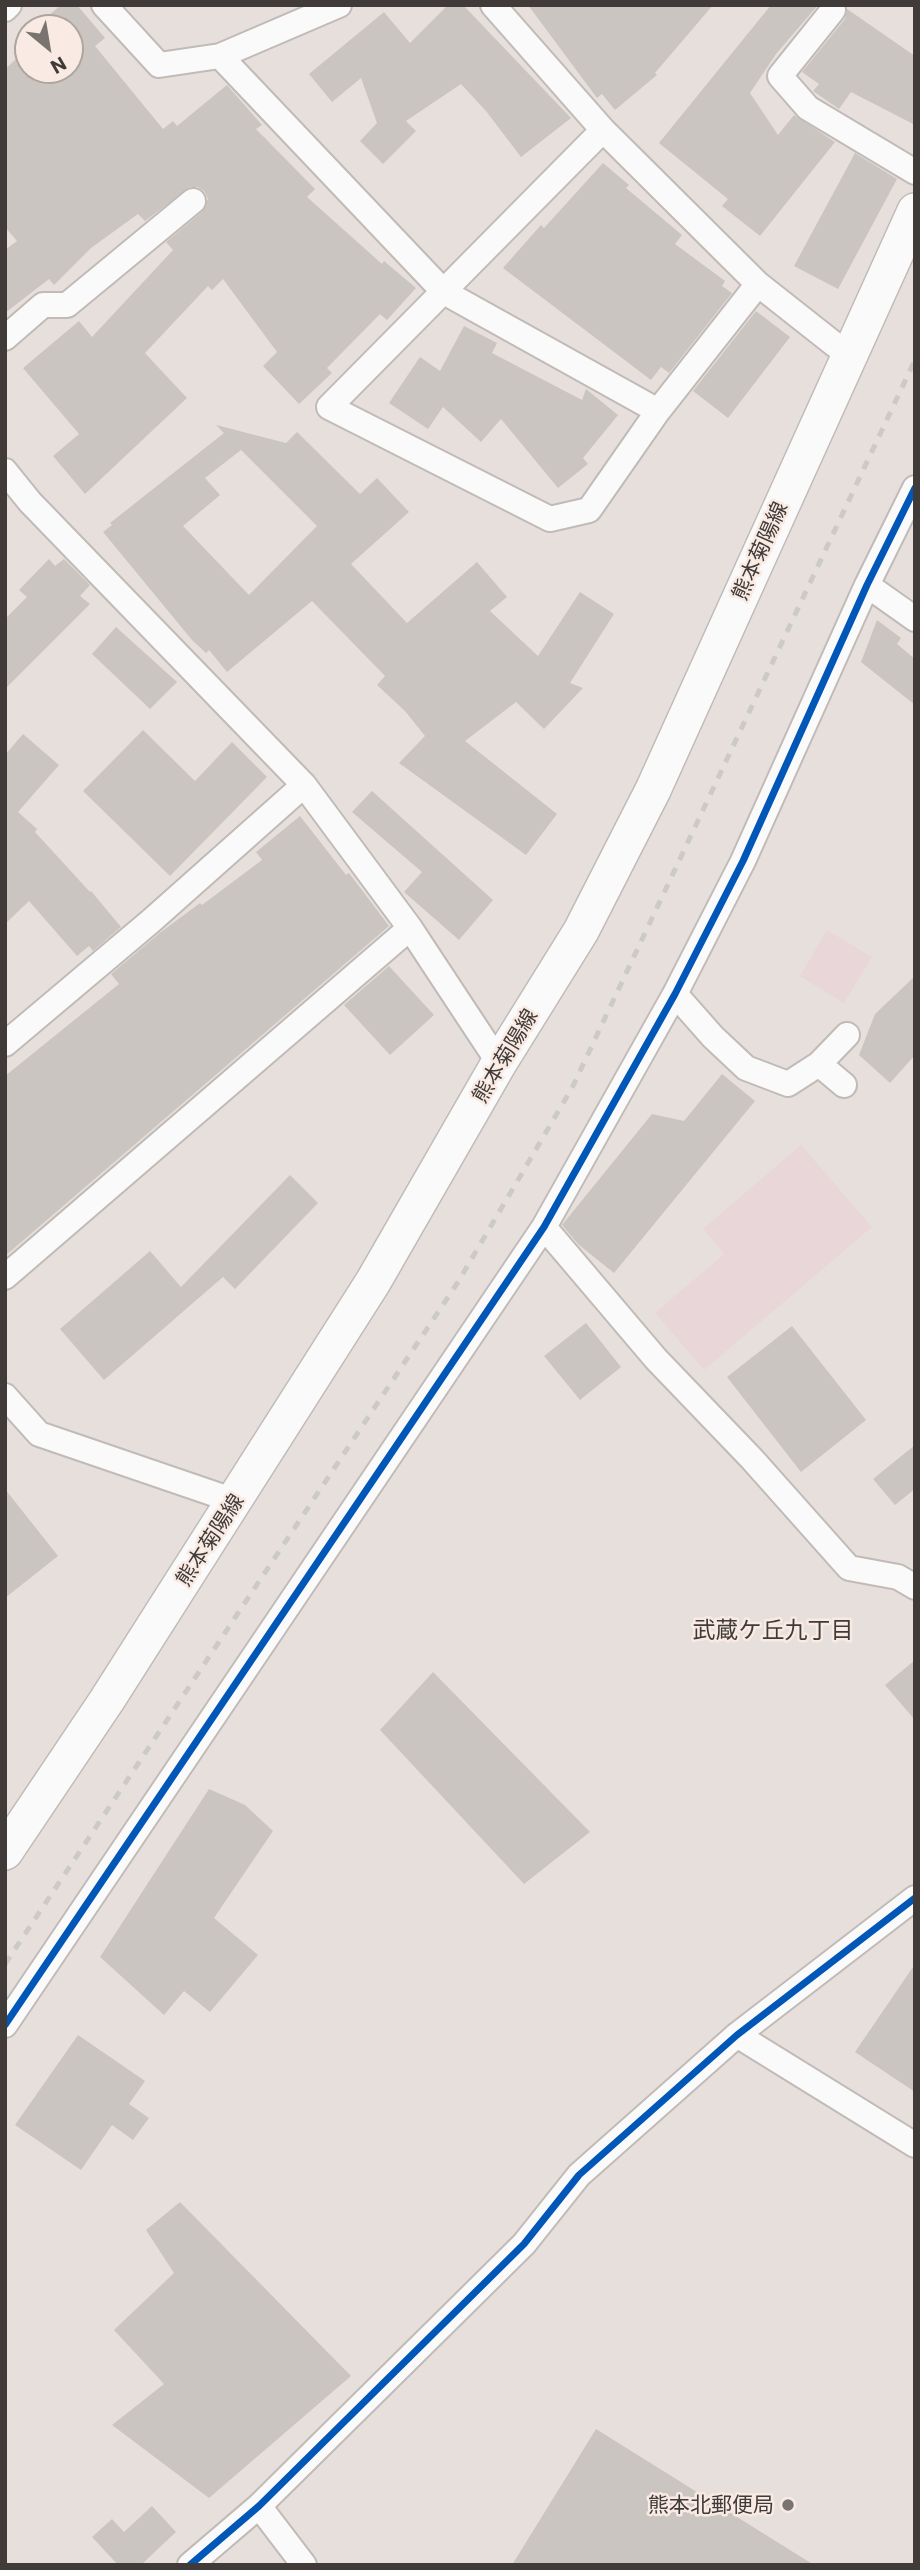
<!DOCTYPE html>
<meta charset="utf-8">
<style>
body{margin:0}
#map{position:relative;width:920px;height:2570px;overflow:hidden;background:#e7dfdb;font-family:Commissioner,sans-serif}
canvas{display:block}
.frame{position:absolute;inset:0;border:7px solid #403b38;pointer-events:none}
.north{position:absolute;left:14px;top:14px;width:70px;height:70px;box-sizing:border-box;background:#f9ebe3;border:2px solid #afa59f;border-radius:50%;rotate:150deg;font-size:19px;font-weight:700;line-height:28px;text-align:center;color:#403b38}
.north::after{content:'';display:block;margin:auto;width:24px;height:32px;background:#7a7471;clip-path:polygon(50% 0,100% 100%,50% 72%,0 100%)}
</style>
<div id="map">
<canvas width="920" height="2570"></canvas>
<div class="frame"></div>
<div class="north">N</div>
</div>
<script>
const ctx = document.querySelector('canvas').getContext('2d');
ctx.lineJoin = 'round';
function fill(path, color) { ctx.fillStyle = color; ctx.fill(path, 'evenodd'); }
function stroke(path, color, width, dash) { ctx.strokeStyle = color; ctx.lineWidth = width; ctx.lineCap = dash ? 'butt' : 'round'; ctx.setLineDash(dash || []); ctx.stroke(path); }
function label(font, color, halo, rows, align = 'center') {
  ctx.font = font + ' Commissioner,"Noto Sans JP",sans-serif'; ctx.lineWidth = 5; ctx.setLineDash([]); ctx.textBaseline = 'middle'; ctx.strokeStyle = halo; ctx.fillStyle = color; for (const [text, x, y, turn = 0] of rows) {
    ctx.save(); ctx.translate(x, y); ctx.rotate((+turn || 0) * Math.PI / 180); ctx.textAlign = isNaN(turn) ? turn : align; if (halo) ctx.strokeText(text, 0, 0); ctx.fillText(text, 0, 0); ctx.restore();
  }
}
fill(new Path2D(`
 M827 930 872 957 844 1003 800 976Z
 M801 1145 872 1227 704 1370 655 1313 724 1254 703 1229Z`), '#e8d6d8');
fill(new Path2D(`
 M61 5H77L105 38 95 46 163 129 173 121 177 126 227 85 262 125 256 129 315 189 307 197 382 264 384 261 416 288 387 320 380 314 327 368 332 373 299 404 263 366 277 352 223 279 212 290 208 286 145 353 187 398 85 494 53 456 79 434 23 368 79 321 92 337 173 250 166 242 202 212 208 199 204 191 198 187H190L145 221 138 214 91 248 54 285 49 279 5 313V250L17 241 5 227V69L22 54 14 45 28 33V70H70V28H34Z
 M448 5H463L571 118 521 157 486 111 461 84 406 121 416 131 383 164 360 141 377 123 361 78 332 102 309 74 384 12 410 43Z
 M528 5H713L655 73 657 75 615 110 602 94 597 98Z
 M771 5H818L776 54 750 93 778 135 794 115 835 142 760 236 722 206 728 199 659 143Z
 M847 9 915 56V125L851 92 839 109 813 91 819 84 802 72 845 19Z
 M855 153 897 179 838 289 794 266Z
 M603 163 629 185 626 188 682 235 675 244 725 281 722 286 732 293 669 373 661 367 651 380 503 268 541 225 544 228Z
 M756 311 790 337 728 418 693 391Z
 M464 326 497 343 492 353 582 400 586 389 618 415 583 458 588 464 558 488 501 419 481 442 443 407 428 429 389 403 420 357 440 371Z
 M216 425 286 443 297 432 360 494 377 478 409 512 351 564 407 623 477 562 507 597 490 611 538 656 580 592 614 614 570 683 583 688 544 729 516 702 465 741 557 814 526 855 399 763 425 736 405 711 377 685 385 676 312 601 227 672 209 650 206 653 192 640 103 532 112 525 110 523 224 433ZM241 450 317 526 249 595 183 526 220 495 205 478Z
 M49 559 55 566 64 559 90 585 80 596 90 604 5 689V619L27 597 19 590Z
 M877 620 901 638 897 644 915 659V705L861 662Z
 M116 627 177 682 150 709 92 654Z
 M143 730 195 781 232 742 267 777 170 876 83 791Z
 M23 734 59 765 18 812 37 829 35 832 90 892 91 891 121 927 93 951 89 946 77 956 29 901 5 924V755Z
 M372 791 493 900 459 940 404 892 422 872 352 812Z
 M300 816 346 875 349 873 389 926 5 1256V1076L119 984 111 974 161 932 200 903 202 905 262 860 256 852Z
 M389 966 434 1015 390 1055 344 1005Z
 M915 976V1055L890 1083 859 1055 875 1014Z
 M722 1074 755 1101 614 1273 579 1245 562 1225 652 1114 684 1121Z
 M290 1175 318 1203 235 1289 223 1277 104 1380 60 1329 150 1251 181 1287Z
 M586 1323 621 1367 580 1400 544 1356Z
 M792 1326 866 1420 801 1472 727 1377Z
 M915 1445V1489L895 1505 873 1479Z
 M5 1489 58 1556 5 1598Z
 M915 1660V1720L885 1685Z
 M433 1672 590 1832 524 1884 380 1730Z
 M209 1789 245 1805 273 1831 214 1918 258 1955 210 2012 184 1991 164 2015 100 1957Z
 M915 1964V2092L855 2052Z
 M78 2035 145 2081 129 2104 149 2118 133 2140 112 2125 81 2170 15 2125Z
 M180 2202 351 2376 209 2498 112 2425 164 2384 114 2330 174 2273 146 2230Z
 M596 2429 814 2565H512Z
 M152 2506 176 2532 141 2565H118L92 2537 112 2519 124 2532Z`), '#cac5c1');
const minor = new Path2D(`
 M104 5 159 65 220 56 339 5
 M493 5 603 130 758 284 848 355
 M5 9 9 5
 M833 10 780 76 808 108 915 172
 M220 56 444 292 658 411
 M603 130 329 407 550 519 589 510 658 411 758 284
 M5 338 43 305H67L193 201
 M5 471 30 502 304 785 410 928 499 1063
 M867 585 915 619
 M675 994 713 1037 746 1068 788 1084 819 1064 847 1035
 M5 1044 151 921 304 785
 M819 1064 844 1085
 M544 1227 656 1359 752 1459 849 1568 898 1577 915 1587
 M5 1277 410 928
 M5 1396 39 1434 235 1501
 M5 2025 544 1227 675 994 743 861 867 585 915 488
 M737 2035 915 2145
 M259 2506 304 2565
 M190 2565 259 2506 524 2244 579 2175 737 2035 915 1898`);
const secondary = new Path2D(`
 M5 1852 107 1700 373 1282 499 1063 581 931 653 790 915 211`);
stroke(minor, '#c1bbb8', 28);
stroke(secondary, '#c1bbb8', 38);
stroke(minor, '#fbfafa', 24);
stroke(secondary, '#fbfafa', 35);
stroke(new Path2D(`
 M5 1964 458 1282 572 1088 915 360`), '#cccac9', 5, [9, 9]);
stroke(new Path2D(`
 M5 2025 544 1227 675 994 743 861 867 585 915 488
 M190 2565 259 2506 524 2244 579 2175 737 2035 915 1898`), '#0057b8', 7);
for (const [x, y, r, color] of [
 [788,2505,7,"#7a7471"]
]) { const dot = new Path2D(); dot.arc(x, y, r, 0, 2 * Math.PI); ctx.fillStyle = color; ctx.fill(dot); stroke(dot, '#f9ebe3', 2.5); }
label('21px', '#403b38', '#f9ebe3', [
 ["熊本菊陽線",760,551,-66],
 ["熊本菊陽線",505,1056,-59],
 ["熊本菊陽線",210,1540,-57]
]);
label('21px', '#403b38', '#f9ebe3', [
 ["熊本北郵便局",774,2505]
], 'right');
label('23px', '#403b38', '#f9ebe3', [
 ["武蔵ケ丘九丁目",773,1630]
]);
</script>
